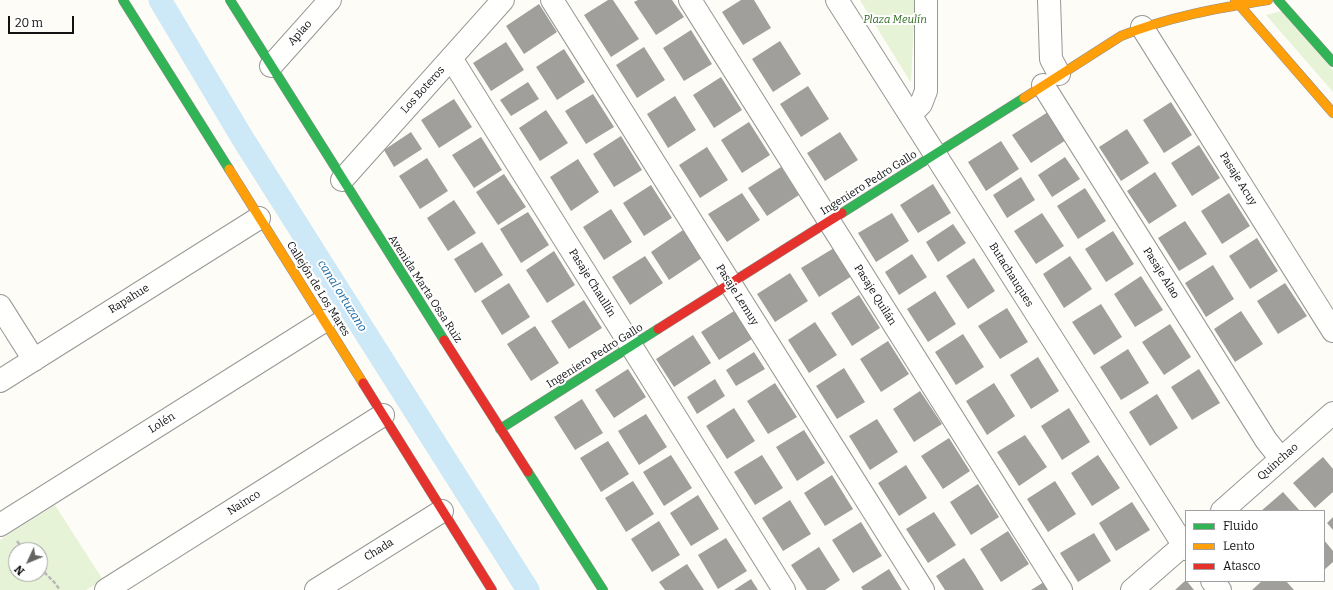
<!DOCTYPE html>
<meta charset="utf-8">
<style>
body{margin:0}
#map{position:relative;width:1333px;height:590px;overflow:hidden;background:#fdfcf7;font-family:Bitter,serif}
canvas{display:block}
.legend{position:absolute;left:1185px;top:510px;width:140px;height:72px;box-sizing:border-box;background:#fff;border:1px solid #a0a0a0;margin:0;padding:5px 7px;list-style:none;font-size:12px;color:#111}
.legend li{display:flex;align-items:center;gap:8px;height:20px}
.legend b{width:20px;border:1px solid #a0a0a0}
.north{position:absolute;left:8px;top:542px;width:40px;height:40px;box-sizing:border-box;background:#fff;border:1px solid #a0a0a0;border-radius:50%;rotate:226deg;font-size:11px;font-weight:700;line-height:16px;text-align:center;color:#111}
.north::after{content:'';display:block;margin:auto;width:14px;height:18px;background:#646362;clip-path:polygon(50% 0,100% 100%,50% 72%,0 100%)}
.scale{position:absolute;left:8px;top:16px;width:66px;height:18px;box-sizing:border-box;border:2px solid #111;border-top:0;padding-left:5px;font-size:12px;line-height:14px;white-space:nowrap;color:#111;-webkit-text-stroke:3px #fff;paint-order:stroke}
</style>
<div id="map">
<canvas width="1333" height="590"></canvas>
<ul class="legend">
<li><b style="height:5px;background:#30b455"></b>Fluido</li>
<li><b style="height:5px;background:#ff9f0a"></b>Lento</li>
<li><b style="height:5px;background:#e5322d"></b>Atasco</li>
</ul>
<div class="north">N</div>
<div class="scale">20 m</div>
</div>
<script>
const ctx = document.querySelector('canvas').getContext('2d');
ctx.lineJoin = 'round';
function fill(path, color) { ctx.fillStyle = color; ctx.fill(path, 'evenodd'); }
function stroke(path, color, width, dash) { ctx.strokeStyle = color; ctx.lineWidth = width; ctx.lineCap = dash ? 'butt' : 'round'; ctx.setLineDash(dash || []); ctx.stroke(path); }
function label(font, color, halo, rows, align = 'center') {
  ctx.font = font + ' Bitter,serif'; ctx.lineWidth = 4; ctx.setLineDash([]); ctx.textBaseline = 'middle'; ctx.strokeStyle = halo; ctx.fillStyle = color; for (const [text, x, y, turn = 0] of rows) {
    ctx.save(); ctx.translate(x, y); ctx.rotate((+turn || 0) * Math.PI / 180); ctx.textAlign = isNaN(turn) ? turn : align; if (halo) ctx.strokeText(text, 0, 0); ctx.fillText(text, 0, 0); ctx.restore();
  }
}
fill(new Path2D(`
 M860 0H915L911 83Z
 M1282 11 1333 70V92L1266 15Z
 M55 505 103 580 86 590H0V540ZM16 550H40V574H16Z`), '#e7f3d7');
stroke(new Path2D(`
 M160 0 243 139 528 590`), '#cde8f7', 23);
fill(new Path2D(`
 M608 0H613L639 39 611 57 584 15Z
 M638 0H672L684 17 656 35 634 2Z
 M741 0H754L771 28 743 45 722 12Z
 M539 4 557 32 524 54 506 26Z
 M691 30 712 64 684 81 663 48Z
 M780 41 801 74 773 92 752 59Z
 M506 42 524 70 491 91 473 63Z
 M644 47 665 80 637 98 616 65Z
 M564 49 585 82 557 100 536 67Z
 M721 77 742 110 714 128 693 95Z
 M528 82 539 99 511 116 500 100Z
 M808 86 829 119 801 137 780 104Z
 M593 94 614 127 586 144 565 111Z
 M675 96 696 130 668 148 647 114Z
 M454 99 472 127 439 148 421 120Z
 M1171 102 1192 135 1164 153 1143 120Z
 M546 110 568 143 540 161 519 128Z
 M1048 112 1066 140 1031 163 1012 135Z
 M749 122 770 155 742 173 721 140Z
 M1127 129 1149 163 1121 181 1099 147Z
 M411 132 422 149 394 167 384 150Z
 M840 132 858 160 825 181 807 153Z
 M621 136 642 170 614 187 593 154Z
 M481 137 502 170 474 188 452 155Z
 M1001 141 1019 169 986 191 968 162Z
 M1199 145 1220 178 1192 196 1171 163Z
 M707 147 728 180 700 198 679 165Z
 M1065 157 1080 179 1052 197 1038 175Z
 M427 158 448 191 420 209 399 176Z
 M578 159 599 192 571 211 550 177Z
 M781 167 799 195 767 216 748 188Z
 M1155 172 1177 206 1149 224 1127 191Z
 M504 174 526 207 498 225 476 192Z
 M1021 177 1035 200 1007 218 993 195Z
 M933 184 951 213 918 233 900 205Z
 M651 185 672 218 644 236 623 203Z
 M1085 188 1106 221 1078 239 1057 206Z
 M742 193 760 220 727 242 708 214Z
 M1229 193 1250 226 1222 244 1201 211Z
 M454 200 476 233 448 251 427 218Z
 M611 209 632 242 604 260 583 227Z
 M528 212 549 245 521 263 500 229Z
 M892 213 909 241 876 262 858 233Z
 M1042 213 1064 246 1036 264 1014 231Z
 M1185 221 1207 254 1179 271 1158 238Z
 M953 224 966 243 938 262 926 242Z
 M683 230 702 258 669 280 651 252Z
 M1113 231 1134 264 1106 282 1085 249Z
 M1257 238 1278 271 1250 289 1229 256Z
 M482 242 503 275 475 293 454 259Z
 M834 248 852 276 819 297 801 268Z
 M554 251 575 285 547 303 526 270Z
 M912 254 927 277 899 295 885 272Z
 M645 256 663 283 630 305 612 277Z
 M1070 256 1092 289 1064 308 1043 274Z
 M974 258 995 291 968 309 946 276Z
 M1213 265 1234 299 1206 317 1185 283Z
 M790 273 808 301 775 322 757 294Z
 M1141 276 1163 310 1135 327 1114 294Z
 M509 283 530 317 502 335 481 301Z
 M1285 283 1307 316 1278 334 1257 301Z
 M935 291 956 324 928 342 907 309Z
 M859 295 880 328 852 346 831 313Z
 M584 300 602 328 569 349 551 321Z
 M1101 304 1122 337 1094 355 1072 322Z
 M1007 308 1028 342 1000 359 978 326Z
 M734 311 752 339 719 360 701 332Z
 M1241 311 1263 344 1235 362 1214 329Z
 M815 322 837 355 809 373 788 340Z
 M1170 324 1191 357 1164 375 1142 342Z
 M535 326 559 363 531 381 507 344Z
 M963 334 984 367 956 385 935 352Z
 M693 335 711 363 674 387 656 359Z
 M888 341 909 374 881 392 860 359Z
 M1128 349 1149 383 1121 400 1100 367Z
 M754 352 765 369 736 386 726 370Z
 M1038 357 1059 391 1031 409 1010 375Z
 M844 368 865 402 837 419 816 386Z
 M628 369 646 397 614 418 595 390Z
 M1199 369 1220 403 1192 420 1171 387Z
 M715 379 725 396 697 414 687 397Z
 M775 383 797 417 768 434 747 401Z
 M994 383 1015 416 987 435 966 401Z
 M920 391 942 424 914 442 893 409Z
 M1157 394 1178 428 1150 446 1129 412Z
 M582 399 603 433 575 450 554 417Z
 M734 408 755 441 727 459 706 426Z
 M1069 408 1090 442 1062 460 1041 426Z
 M646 414 667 447 639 465 618 431Z
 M877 419 898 452 870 470 849 436Z
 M804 430 825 463 797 481 776 447Z
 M1025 435 1047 467 1019 486 997 452Z
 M949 438 970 471 943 489 921 456Z
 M608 441 629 474 601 492 580 458Z
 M671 455 692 488 664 506 643 472Z
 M762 455 783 488 755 505 734 472Z
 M1098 455 1120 488 1092 506 1071 473Z
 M1323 457 1333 469V492L1315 508 1293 483Z
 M906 465 927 498 899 516 878 483Z
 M832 475 853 509 825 526 804 493Z
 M633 481 654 514 626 532 605 498Z
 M1055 481 1076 514 1048 532 1027 499Z
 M978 484 999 517 971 535 950 502Z
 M1283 492 1300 511H1261L1268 505Z
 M698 495 719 529 691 546 670 513Z
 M790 500 811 534 783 551 762 518Z
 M1132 502 1150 530 1116 551 1099 523Z
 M934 512 956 545 928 563 906 529Z
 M1333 517V530L1327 523Z
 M659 521 680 555 652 572 631 539Z
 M861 522 882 556 853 573 832 540Z
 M1008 531 1029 564 1001 582 980 549Z
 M1094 533 1111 561 1078 582 1060 553Z
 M726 538 747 571 718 589 698 555Z
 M1324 540 1333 551V562L1324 570Z
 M819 547 840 580 825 590H807L791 565Z
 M964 558 975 575 984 590H945L936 576Z
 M687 564 704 590H665L659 582Z
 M889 569 902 590H863L861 587Z
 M751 579 758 590H734Z
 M1186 580 1194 590H1175Z
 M1262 581H1286L1294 590H1252Z
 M1044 582 1049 590H1031Z`), '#a19f9c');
const street = new Path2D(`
 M552 0 923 590
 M690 0 1061 590
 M837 0 1186 549
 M1049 0 1051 59 1059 74
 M1142 27 1333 331
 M451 58 784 590
 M271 66 330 0
 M1043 85 1266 440 1281 459
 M910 115 921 104 926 91V0
 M342 180 503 0
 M0 306 34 360
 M0 381 259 218
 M1222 511 1333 413
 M0 525 324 321
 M1212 581 1220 590
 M106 590 383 415
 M316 590 442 511
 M1132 590 1186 543`);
const fast = new Path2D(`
 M123 0 229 169
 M230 0 444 340
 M1278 0 1333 62
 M842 213 1024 98
 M500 429 658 329
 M528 472 603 590`);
const slow = new Path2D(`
 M1235 0 1333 113
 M1024 98 1121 36C1168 17 1218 8 1268 0
 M229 169 363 383`);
const jam = new Path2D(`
 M658 329 842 213
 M444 340 528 472
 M363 383 492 590`);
stroke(street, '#979795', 24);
stroke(fast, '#8e8d8b', 10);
stroke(slow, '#8e8d8b', 10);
stroke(jam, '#8e8d8b', 10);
stroke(new Path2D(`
 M17 541 24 550
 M40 568 54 582 60 590`), '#b9b9b8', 2.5, [4, 2]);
stroke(street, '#fffffe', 22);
stroke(fast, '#30b455', 9);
stroke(slow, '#ff9f0a', 9);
stroke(jam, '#e5322d', 9);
label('italic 11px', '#2f6b1f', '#fff', [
 ["Plaza Meulín",895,20]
]);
label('11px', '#111', '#fff', [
 ["Apiao",300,33,-48],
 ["Los Boteros",423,90,-48],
 ["Pasaje Acuy",1238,179,58],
 ["Ingeniero Pedro Gallo",869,183,-32],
 ["Pasaje Alao",1161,273,58],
 ["Butachauques",1011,275,58],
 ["Pasaje Chaullín",592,283,58],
 ["Callejón de Los Mares",318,289,58],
 ["Avenida Marta Ossa Ruiz",425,289,57],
 ["Pasaje Lemuy",737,295,58],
 ["Pasaje Quilán",875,295,58],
 ["Rapahue",129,299,-32],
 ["Ingeniero Pedro Gallo",595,356,-32],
 ["Lolén",162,423,-32],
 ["Quinchao",1278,462,-41],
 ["Nainco",244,503,-32],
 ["Chada",379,550,-32]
]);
label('italic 12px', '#1768a6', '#fff', [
 ["canal ortuzano",342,296,58]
]);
</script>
